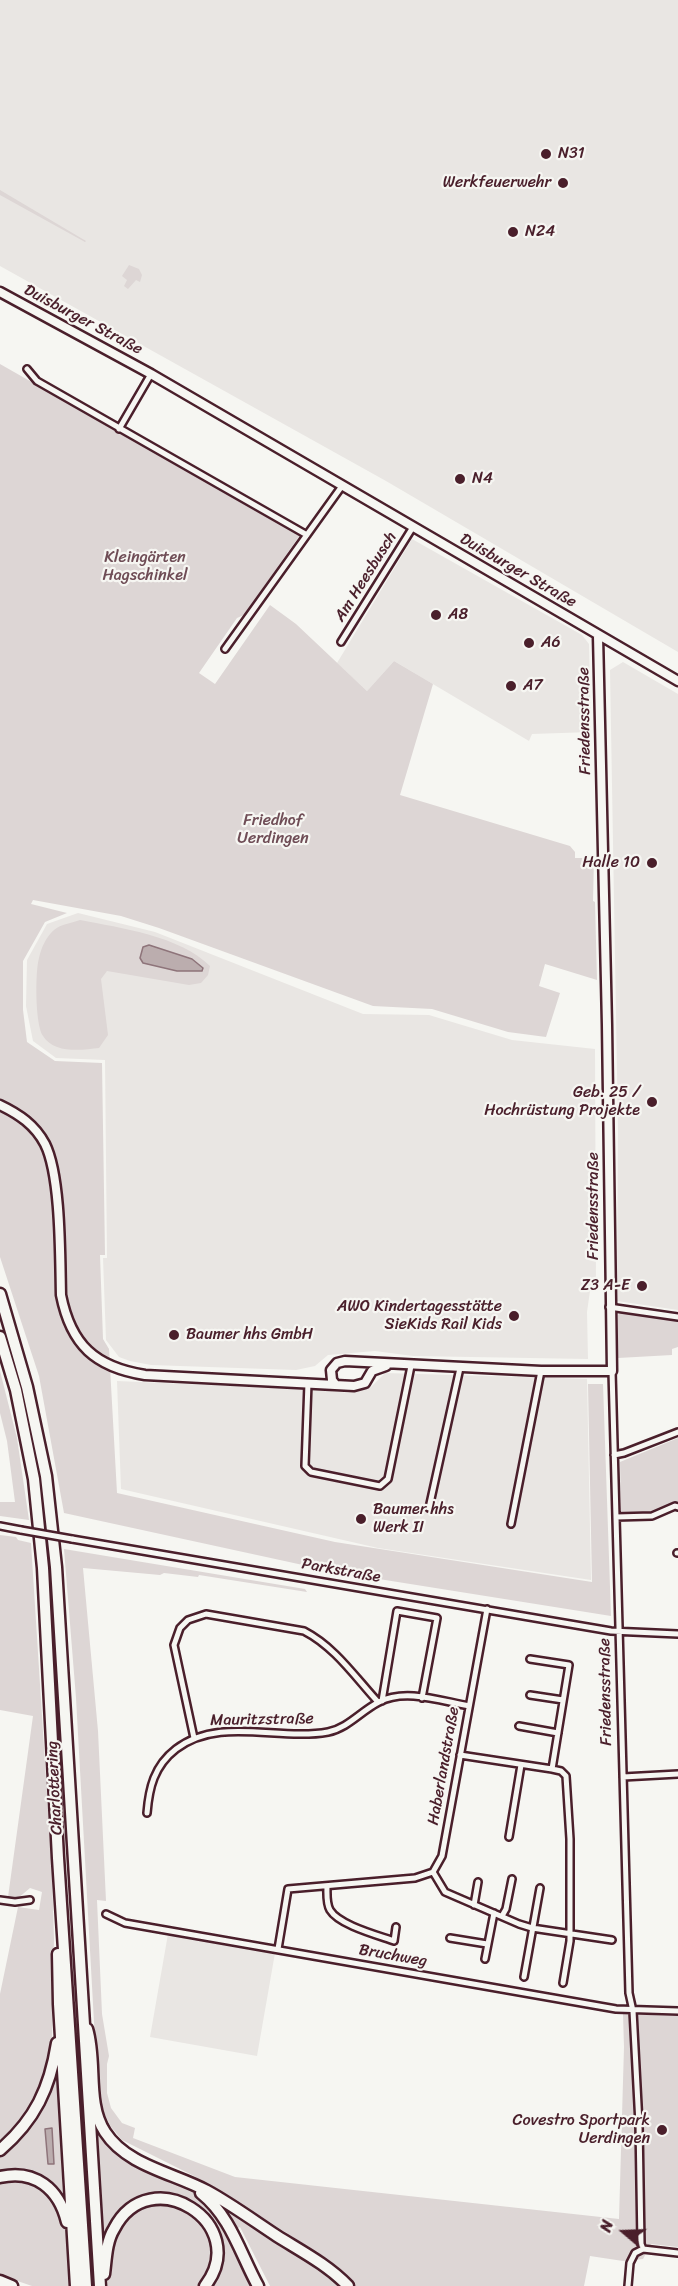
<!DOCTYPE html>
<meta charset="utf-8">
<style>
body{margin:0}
#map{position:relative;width:678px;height:2286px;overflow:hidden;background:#f6f6f2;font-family:Sriracha,sans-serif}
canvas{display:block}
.north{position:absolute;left:594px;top:2202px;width:60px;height:60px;-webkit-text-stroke:4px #f6f6f2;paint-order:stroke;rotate:289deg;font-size:16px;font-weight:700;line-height:24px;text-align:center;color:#4a1f2b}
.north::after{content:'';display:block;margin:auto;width:21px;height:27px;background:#4a1f2b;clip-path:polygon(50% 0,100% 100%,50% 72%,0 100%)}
</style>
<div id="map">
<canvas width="678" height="2286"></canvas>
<div class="north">N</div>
</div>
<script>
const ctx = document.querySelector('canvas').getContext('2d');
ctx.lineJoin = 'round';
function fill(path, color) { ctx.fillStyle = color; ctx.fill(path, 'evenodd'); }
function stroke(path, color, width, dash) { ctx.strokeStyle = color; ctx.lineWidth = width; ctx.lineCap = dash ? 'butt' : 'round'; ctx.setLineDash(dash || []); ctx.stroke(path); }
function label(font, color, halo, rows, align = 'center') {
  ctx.font = font + ' Sriracha,sans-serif'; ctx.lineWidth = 4.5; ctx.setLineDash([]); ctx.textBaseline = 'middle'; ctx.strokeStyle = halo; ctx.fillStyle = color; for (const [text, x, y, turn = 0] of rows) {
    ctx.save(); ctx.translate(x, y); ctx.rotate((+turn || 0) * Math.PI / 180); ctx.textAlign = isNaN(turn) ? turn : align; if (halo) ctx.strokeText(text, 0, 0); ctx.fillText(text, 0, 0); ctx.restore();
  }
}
fill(new Path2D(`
 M0 0H678V652L386 481 0 266Z
 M412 539 582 635 589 644 591 732 532 734 529 741 394 661 367 691 337 663Z
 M623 662 678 694V1310L617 1301 618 1130 610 670Z
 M78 913 155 932 363 1014 429 1015 512 1040 595 1049 596 1291H590L587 1312 588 1359 413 1356 375 1351 328 1355 315 1366 296 1370 151 1365 130 1361 119 1357 106 1340 103 1258H107L105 1060 56 1058 33 1041 26 1006 27 960 47 924Z
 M385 1373 587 1379 591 1580 378 1548 121 1489 117 1381 323 1390 348 1393 371 1387Z
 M168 1934 275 1953 257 2056 150 2037Z`), '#e9e6e3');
fill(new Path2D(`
 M0 190 86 241 85 242 0 195Z
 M129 265 139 269 142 275 140 282 136 280 128 289 124 286 127 280 122 276Z
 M0 364 300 535 244 615 237 618 199 673 215 684 270 605 296 624 367 691 394 661 433 684 400 795 570 846 575 852V858H594L593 901 595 902 597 980 545 964 539 986 560 993 546 1037 508 1032 432 1009 373 1006 159 928 121 916 33 900 31 904 67 913 45 922 23 961V1010L27 1042 55 1061 102 1063 105 1255H100L103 1339 109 1349 117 1493 335 1542 592 1582 588 1384H603L611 1616 335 1572 64 1513 39 1376 0 1257Z
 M80 920C121 928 180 936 210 966L208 975 201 983 189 985 107 971 101 979 108 1035 99 1048C82 1050 54 1054 43 1036 35 1025 35 971 39 958 41 948 46 937 54 930 61 924 72 923 80 920Z
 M621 1312 678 1320V1347L672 1349V1355L618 1358V1315Z
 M0 1371 17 1438 29 1520 0 1516V1502H15L7 1441 0 1413Z
 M678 1438V1502L653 1513H621L620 1462Z
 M0 1535 16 1537 18 1540 31 1543 52 1873 54 1939 52 2040 42 2084 35 2097 24 2117 0 2142V1994L18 1907 39 1910 42 1892 30 1888 17 1899 8 1897 33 1716 0 1710Z
 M64 1549 305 1589 307 1592 199 1575 198 1577 164 1573 160 1575 83 1568 98 1731 106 1901 97 1900 102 2014 109 2056 107 2064V2093L111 2108 122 2123 135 2128 133 2138 235 2177 619 2219 624 2047 623 2014 678 2016V2247L651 2244 643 2259 623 2261 590 2256 584 2286H356L329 2260 230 2197 194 2176 122 2140 111 2127 105 2115 98 2094 76 1698Z
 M56 2068 57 2069 63 2199C48 2176 26 2179 0 2175V2153L6 2148Z
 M94 2113 136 2164 191 2189 199 2188 322 2268 344 2286H270L240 2227 231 2232 256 2286H208L219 2246 190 2203H135L103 2254Z
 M10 2181C70 2181 69 2242 72 2286H32L0 2275V2183Z
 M165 2201 200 2218 212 2241 211 2264 204 2281 199 2286H108C108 2258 111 2226 137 2209 144 2204 156 2203 165 2201Z`), '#ddd6d5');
const water = new Path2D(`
 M149 945 192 959 203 968 202 971H177L143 963 140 958 143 947Z
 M52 2128 54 2164H48L45 2129Z`);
fill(water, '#bbadae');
stroke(water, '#8e747a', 1.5);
const street = new Path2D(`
 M27 369 37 381 307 535
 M119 429 151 374
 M341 642 413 527
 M225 649 342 486
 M609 1307 678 1317
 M612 1371 629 1993 633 2011 639 2124 641 2244 643 2249
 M308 1383 305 1466 311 1472 380 1486 388 1479 411 1366
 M614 1455 624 1453 678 1432
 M429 1508 460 1368
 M616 1517 652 1516 675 1506 678 1507
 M511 1524 541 1371
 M0 1526 21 1530
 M72 1539 611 1631 678 1634
 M677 1553H678
 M530 1659 569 1665 552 1769 561 1771 566 1776 570 1839V1941L563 1983
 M530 1695 563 1700
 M382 1701 397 1611 437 1618 422 1698
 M519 1726 558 1733
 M194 1738 174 1645 180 1628 188 1620 206 1614 304 1631C335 1647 355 1677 378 1702
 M460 1755 552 1769
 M623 1777 678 1774
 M147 1813C149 1788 154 1766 176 1749 219 1716 278 1741 328 1732 348 1728 361 1711 379 1702 405 1688 441 1701 469 1706
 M509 1837 521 1765
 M433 1872 442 1856 487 1609
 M433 1872 445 1892 519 1924 532 1928 612 1940
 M327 1886C327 1893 326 1903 330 1910 339 1925 377 1935 394 1941L396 1927
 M0 1900 15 1902 30 1900
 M474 1905 478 1882
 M106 1914 125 1923 616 2009 678 2011
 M502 1916 506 1909 512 1879
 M450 1938 487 1944
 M278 1949 288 1889 415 1878 433 1872
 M485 1959 494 1913
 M524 1977 540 1888
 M628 2286 630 2263 635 2253 643 2249 678 2253`);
const secondary = new Path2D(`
 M0 292 151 374 678 681
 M0 1105C19 1114 35 1125 45 1144 61 1176 60 1256 61 1295 71 1345 95 1367 145 1375L354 1386 365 1383 372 1371 386 1366
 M336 1385 332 1380 331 1370 337 1363 345 1361 541 1371H612L607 1025 598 636`);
const highway = new Path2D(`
 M0 1294 27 1387 46 1476 56 1567 100 2286
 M0 1337 16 1390 34 1479 43 1568 58 1858 86 2286
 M58 1954 59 2004 76 2286
 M87 2029C97 2062 86 2103 105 2132 127 2166 174 2173 207 2191 231 2204 254 2221 277 2236 301 2251 328 2265 348 2286
 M0 2150C35 2120 50 2088 57 2043
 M0 2177C35 2169 59 2189 67 2222
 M201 2193C231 2217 240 2253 258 2286
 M104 2274C106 2259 106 2242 114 2229 150 2159 253 2224 205 2286
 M0 2281 12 2286`);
stroke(street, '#4a1f2b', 10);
stroke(secondary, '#4a1f2b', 13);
stroke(highway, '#4a1f2b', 15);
stroke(street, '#f6f6f2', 5);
stroke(secondary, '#f6f6f2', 8);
stroke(highway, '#f6f6f2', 10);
const streetBridge = new Path2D(`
 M21 1530 72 1539`);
stroke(streetBridge, '#4a1f2b', 10, []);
stroke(streetBridge, '#f6f6f2', 5);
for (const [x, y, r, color] of [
 [546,154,6,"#4a1f2b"],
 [563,183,6,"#4a1f2b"],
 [513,232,6,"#4a1f2b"],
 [460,479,6,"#4a1f2b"],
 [436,615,6,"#4a1f2b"],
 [529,643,6,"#4a1f2b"],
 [511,686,6,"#4a1f2b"],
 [652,863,6,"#4a1f2b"],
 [652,1102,6,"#4a1f2b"],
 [642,1286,6,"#4a1f2b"],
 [514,1316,6,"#4a1f2b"],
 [174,1335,6,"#4a1f2b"],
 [361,1519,6,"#4a1f2b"],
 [662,2130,6,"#4a1f2b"]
]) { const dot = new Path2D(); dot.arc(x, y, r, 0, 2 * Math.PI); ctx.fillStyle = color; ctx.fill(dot); stroke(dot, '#f6f6f2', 2); }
label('16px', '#4a1f2b', '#f6f6f2', [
 ["N31",558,154],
 ["Werkfeuerwehr",551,183,"right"],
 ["N24",525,232],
 ["N4",472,479],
 ["A8",448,615],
 ["A6",541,643],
 ["A7",523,686],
 ["Halle 10",640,863,"right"],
 ["Geb. 25 /",640,1093,"right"],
 ["Hochrüstung Projekte",640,1111,"right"],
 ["Z3 A-E",630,1286,"right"],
 ["AWO Kindertagesstätte",502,1307,"right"],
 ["SieKids Rail Kids",502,1325,"right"],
 ["Baumer hhs GmbH",186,1335],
 ["Baumer hhs",373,1510],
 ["Werk II",373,1528],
 ["Covestro Sportpark",650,2121,"right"],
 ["Uerdingen",650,2139,"right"]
], 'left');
label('16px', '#4a1f2b', '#f6f6f2', [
 ["Duisburger Straße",83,320,28],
 ["Duisburger Straße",518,571,30],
 ["Am Heesbusch",366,577,-58],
 ["Friedensstraße",585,721,-91],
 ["Friedensstraße",594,1206,-90],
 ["Parkstraße",341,1571,10],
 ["Friedensstraße",606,1692,-91],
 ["Mauritzstraße",262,1720,-1],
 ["Haberlandstraße",444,1766,-80],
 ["Charlottering",55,1788,-93],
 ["Bruchweg",393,1956,10]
]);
label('16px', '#6f4d56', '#f6f6f2', [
 ["Kleingärten",145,558],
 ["Hagschinkel",145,576],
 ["Friedhof",273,821],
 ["Uerdingen",273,839]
]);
</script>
